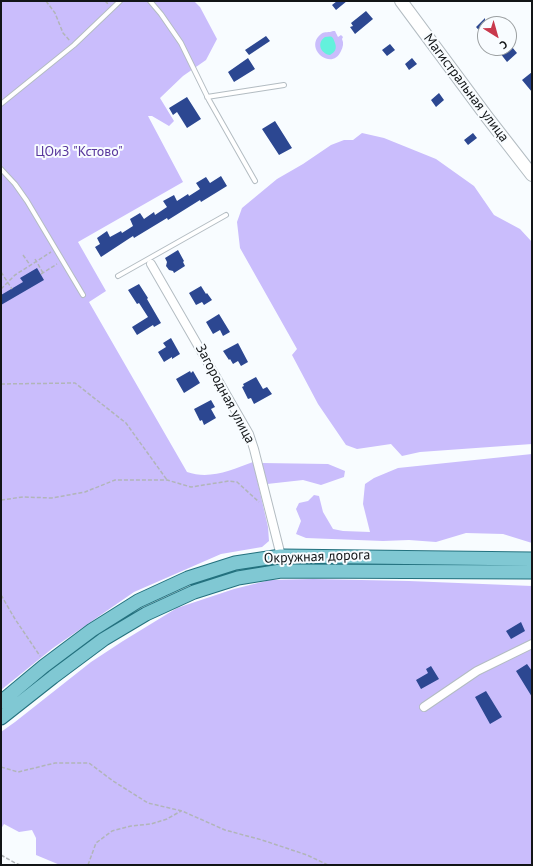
<!DOCTYPE html>
<meta charset="utf-8">
<style>
body{margin:0}
#map{position:relative;width:533px;height:866px;overflow:hidden;background:#f8fcff;font-family:"PT Sans",sans-serif}
canvas{display:block}
.frame{position:absolute;inset:0;border:2px solid #121517;pointer-events:none}
.north{position:absolute;left:477px;top:16px;width:40px;height:40px;box-sizing:border-box;background:#f8fcff;border:1px solid #9ca0a2;border-radius:50%;rotate:143deg;font-size:11px;font-weight:700;line-height:16px;text-align:center;color:#121517}
.north::after{content:'';display:block;margin:auto;width:14px;height:18px;background:#c9394c;clip-path:polygon(50% 0,100% 100%,50% 72%,0 100%)}
</style>
<div id="map">
<canvas width="533" height="866"></canvas>
<div class="frame"></div>
<div class="north">С</div>
</div>
<script>
const ctx = document.querySelector('canvas').getContext('2d');
ctx.lineJoin = 'round';
function fill(path, color) { ctx.fillStyle = color; ctx.fill(path, 'evenodd'); }
function stroke(path, color, width, dash) { ctx.strokeStyle = color; ctx.lineWidth = width; ctx.lineCap = dash ? 'butt' : 'round'; ctx.setLineDash(dash || []); ctx.stroke(path); }
function label(font, color, halo, rows, align = 'center') {
  ctx.font = font + ' "PT Sans",sans-serif'; ctx.lineWidth = 4; ctx.setLineDash([]); ctx.textBaseline = 'middle'; ctx.strokeStyle = halo; ctx.fillStyle = color; for (const [text, x, y, turn = 0] of rows) {
    ctx.save(); ctx.translate(x, y); ctx.rotate((+turn || 0) * Math.PI / 180); ctx.textAlign = isNaN(turn) ? turn : align; if (halo) ctx.strokeText(text, 0, 0); ctx.fillText(text, 0, 0); ctx.restore();
  }
}
fill(new Path2D(`
 M1 1H194L200 7 217 39 206 60 183 76 160 98 174 121 169 126 152 116H148L183 182 78 242 106 291 89 302 187 472C210 480 231 470 253 462L268 527 269 541 262 547 221 554 134 592 53 648 1 690Z
 M333 31H335L338 37 341 35 343 37 342 39C344 43 343 47 341 51 332 72 303 48 321 34 325 31 329 33 333 31Z
 M362 133 384 138 436 159 474 186 494 215 520 229 532 242V444L420 452 402 456 391 444 357 449 346 445 318 404 292 355 297 349 240 248 237 222 242 208 277 179 303 164 331 145 344 140H353Z
 M532 454V543L503 534 466 533 436 542 409 540 383 541 306 538 296 534 301 521 296 509 299 503 308 501 314 495 319 496 323 512 333 529 343 531 370 532 363 504 365 484 374 478 398 468Z
 M262 463 328 464 345 471 344 477 321 485 303 480 267 484Z
 M313 579 409 581 532 586V865H60L36 855V838L32 830 19 832 4 824 1 829V732L15 722 91 662 123 641 177 608 234 589 270 580Z`), '#cabdfc');
fill(new Path2D(`
 M325 37C327 37 330 36 332 37 334 39 334 41 335 43 337 49 335 52 330 55 321 54 316 43 325 37Z`), '#63f1dc');
fill(new Path2D(`
 M337 1H347L336 10 332 5Z
 M366 11 373 19 355 34 350 27 353 26 351 23Z
 M485 18V37L476 27Z
 M266 36 270 41 249 55 245 50Z
 M390 44 395 50 387 56 382 50Z
 M512 44V47L517 53 507 62 500 53 507 48H509V46Z
 M248 58 255 69 234 82 228 72Z
 M412 58 417 64 409 70 405 64Z
 M532 72V92L522 80Z
 M439 93 444 100 436 107 431 100Z
 M187 97 201 119 187 128 177 112 173 115 169 108Z
 M275 121 292 148 279 155 262 129Z
 M473 133 477 138 468 145 464 140Z
 M221 176 227 186 201 202 200 200 168 220 167 218 134 238 133 236 101 257 95 247 100 244 97 238 107 231 110 237 121 231 122 233 133 226 130 219 140 213 144 219 154 212 155 215 167 207 163 201 174 195 177 201 188 194 189 196 200 189 196 183 206 177 210 183Z
 M178 250 184 261 183 262 185 266 174 273 173 271 169 270 166 266 167 262 165 258Z
 M37 268 44 280 1 305V295L23 282 20 278Z
 M139 284 148 298 147 299 161 323 154 327 153 325 137 335 132 327 148 317 139 303 137 304 128 290Z
 M201 286 206 294 207 293 212 300 204 305 202 302 196 305 189 293Z
 M219 314 230 332 223 336 220 330 213 334 206 322Z
 M171 338 180 354 172 359V357L164 362 158 352 166 347 163 343Z
 M238 343 248 362 241 366 238 361 233 364 230 359 229 360 223 351Z
 M190 371 191 373 193 371 200 383 184 393 176 379Z
 M256 377 263 389 267 387 272 394 254 404 251 398 248 399 242 387 244 386 243 384Z
 M211 400 215 407 211 409 216 418 204 425 202 420 200 421 194 409Z
 M521 622 525 631 511 639 506 631Z
 M527 664 532 671V697L516 671Z
 M431 666 439 679 421 689 416 680 428 673 426 669Z
 M486 691 502 717 490 724 475 697Z`), '#2c4791');
const service = new Path2D(`
 M150 1 161 14 181 43 209 100 255 181
 M207 97 284 85
 M1 104 74 45 120 1
 M1 169 15 184 27 201 83 295
 M118 276 226 215`);
const minor = new Path2D(`
 M151 264 249 434 254 449 281 556
 M424 707 477 671 532 644`);
const secondary = new Path2D(`
 M401 1 487 117 532 175`);
const primary = new Path2D(`
 M1 702 44 666 92 630 138 601 188 578 235 563 281 556 532 559
 M1 718 53 677 104 639 146 614 194 592 238 578 281 571 532 572`);
stroke(service, '#b3bcc2', 6);
stroke(minor, '#b3bcc2', 10);
stroke(secondary, '#b3bcc2', 14);
stroke(primary, '#23717e', 15);
stroke(new Path2D(`
 M46 1 55 13 63 33 70 41
 M105 1 108 4
 M23 255 30 265
 M35 259 43 273
 M1 272 12 289
 M41 274 57 264
 M1 289 15 275 51 252
 M1 384 75 383 126 423 167 480
 M1 500 23 497 52 498 85 492 115 480H167L191 487 229 481 237 482 259 502
 M1 595 15 619 40 656
 M1 767 18 772 55 763H89L113 781 148 803 182 811 225 830 262 840 307 855 328 865
 M1 855 15 863 21 865
 M88 865 96 843 112 831 131 826 151 824 167 819 181 811`), '#b1b5b8', 1.5, [4, 2]);
stroke(service, '#fff', 4);
stroke(minor, '#fff', 8);
stroke(secondary, '#fff', 12);
stroke(primary, '#80c8d3', 13);
label('14px', '#121517', '#f8fcff', [
 ["Магистральная улица",466,88,53],
 ["Загородная улица",225,394,62],
 ["Окружная дорога",317,557,-2]
]);
label('14px', '#59389d', '#f8fcff', [
 ["ЦОиЗ \"Кстово\"",79,152]
]);
</script>
